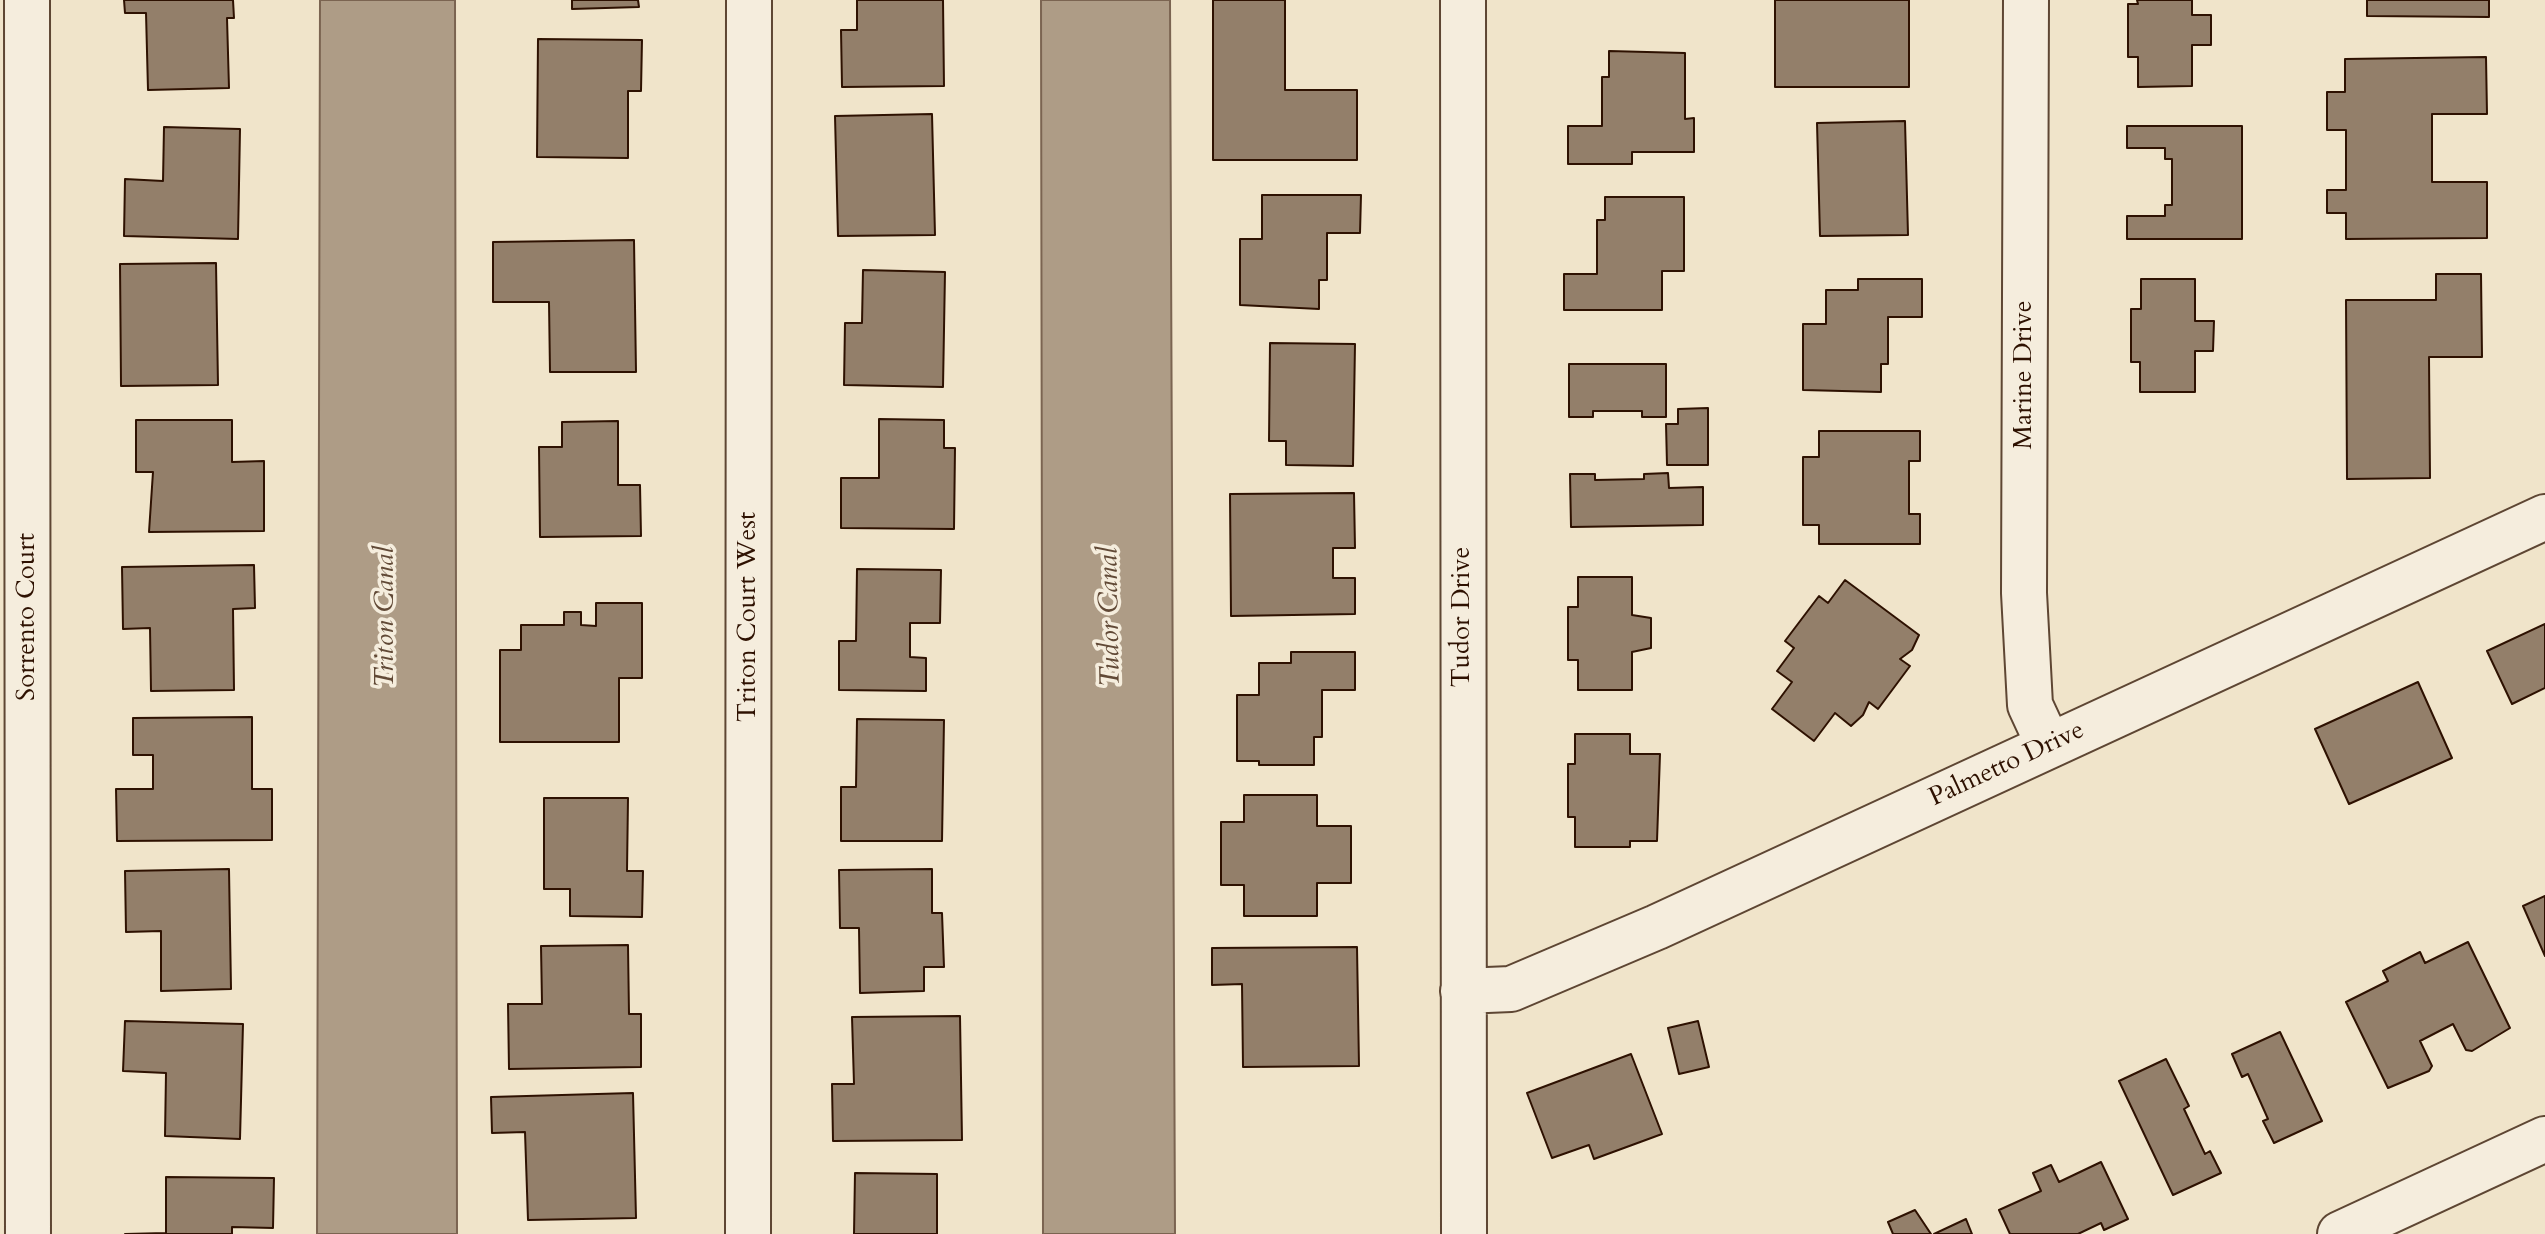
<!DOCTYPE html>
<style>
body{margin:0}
canvas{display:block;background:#f0e4ca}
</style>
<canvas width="2545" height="1234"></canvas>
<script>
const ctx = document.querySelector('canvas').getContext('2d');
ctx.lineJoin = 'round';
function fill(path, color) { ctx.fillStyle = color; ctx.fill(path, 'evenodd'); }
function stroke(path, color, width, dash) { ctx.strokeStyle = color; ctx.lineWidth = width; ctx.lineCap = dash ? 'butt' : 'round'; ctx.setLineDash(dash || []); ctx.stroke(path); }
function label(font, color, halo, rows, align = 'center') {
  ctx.font = font + ' Cardo,serif'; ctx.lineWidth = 7; ctx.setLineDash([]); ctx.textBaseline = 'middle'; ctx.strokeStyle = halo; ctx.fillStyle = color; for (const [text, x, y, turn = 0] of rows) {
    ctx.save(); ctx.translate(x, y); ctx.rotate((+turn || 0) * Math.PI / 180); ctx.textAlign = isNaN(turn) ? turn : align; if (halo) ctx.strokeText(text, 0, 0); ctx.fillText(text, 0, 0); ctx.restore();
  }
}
const water = new Path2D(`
 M320 0H455L457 1234H317Z
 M1041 0H1170L1175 1234H1043Z`);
fill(water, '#ae9c86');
stroke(water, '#7b6451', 2);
const building = new Path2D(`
 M124 0H233L234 18H227L229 88 148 90 146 13H125Z
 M572 0H638L639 7 572 9Z
 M857 0H943L944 86 842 87 841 30H857Z
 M1213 0H1285V90H1357V160H1213Z
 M1775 0H1909V87H1775Z
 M2137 0H2192V15H2211V45H2192V86L2138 87V57H2128V4H2138Z
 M2367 0H2489V17L2367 16Z
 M538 39 642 40 641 91H628V158L537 157Z
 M1609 51 1685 53V119L1694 118V152H1632V164H1568V126H1602V77H1609Z
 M2486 57 2487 114H2432V182H2487V238L2346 239V213H2327V190H2346V130H2327V92H2345V59Z
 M932 114 935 235 838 236 835 116Z
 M1905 121 1908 235 1820 236 1817 123Z
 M2127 126H2242V239H2127V216H2165V205H2172V159H2165V148H2127Z
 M164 127 240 129 238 239 124 236 125 179 163 181Z
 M1262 195H1361L1360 233H1327V280H1319V309L1240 305V239H1262Z
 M1605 197H1684V271H1662V310H1564V274H1597V220H1605Z
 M634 240 636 372H550L549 302H493V242Z
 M216 263 218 385 121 386 120 264Z
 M863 270 945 272 943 387 844 385 845 323H862Z
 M2436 274H2481L2482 357H2429L2430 478 2347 479 2346 300H2436Z
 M1858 279H1922V317H1888V364H1881V392L1803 390V324H1826V290H1858Z
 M2141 279H2195V321H2214L2213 351H2195V392H2140V362H2131V309H2141Z
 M1270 343 1355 344 1353 466 1286 465V441H1269Z
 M1569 364H1666V417H1642V411H1593V417H1569Z
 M1708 408V465H1667L1666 424H1678V409Z
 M879 419 944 420V448H955L954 529 841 528V478H879Z
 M136 420H232V462L264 461V531L149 532 153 472H136Z
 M618 421V485H640L641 536 540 537 539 447H562V422Z
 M1819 431H1920V461H1909V514H1920V544H1819V525H1803V457H1819Z
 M1668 473 1669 488 1703 487V525L1571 527 1570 474H1595V480L1644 479V474Z
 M1354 493 1355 548H1333V578H1355V614L1231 616 1230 494Z
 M254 565 255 608 233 609 234 690 151 691 150 628 123 629 122 567Z
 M857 569 941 570 940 623H910V657L926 658V691L839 690V641H856Z
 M1578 577H1632V615L1651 618V648L1632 652V690H1578V660H1568V607H1578Z
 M1845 580 1919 635 1912 650 1900 659 1910 666 1878 709 1869 702 1863 715 1851 726 1835 713 1814 741 1772 709 1792 682 1777 671 1794 648 1785 641 1819 596 1828 603Z
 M596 603H642V678H619V742H500V650H521V625H564V612H581V625L596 626Z
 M2545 624V688L2512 704 2487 651Z
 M1291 652H1355V690H1322V737H1314V765H1259V761H1237V695H1259V663H1291Z
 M2418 682 2452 758 2349 804 2315 729Z
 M252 717V789H272V840L117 841 116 789H153V755H133V718Z
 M857 719 944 720 942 841H841V787H856Z
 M1575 734H1630V754H1660L1657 841H1630V847H1575V817H1568V764H1575Z
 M1244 795H1317V826H1351V883H1317V916H1244V885H1221V822H1244Z
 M544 798H628L627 871H643L642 917 570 916V889H544Z
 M229 869 231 989 161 991V931L126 932 125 871Z
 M932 869V913H942L944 967H924V991L860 993 859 928H840L839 870Z
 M2545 896V956L2523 906Z
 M2468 942 2510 1028 2472 1051 2466 1050 2453 1024 2420 1041 2432 1066 2429 1071 2388 1088 2346 1002 2388 981 2383 971 2420 952 2425 963Z
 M628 945 629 1014H641V1067L509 1069 508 1004H542L541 946Z
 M1357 947 1359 1066 1243 1067 1242 984 1212 985V948Z
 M960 1016 962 1140 833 1141 832 1084H854L852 1017Z
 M125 1021 243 1024 240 1139 165 1136 166 1073 123 1071Z
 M1698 1021 1709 1067 1679 1074 1668 1028Z
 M2280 1032 2322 1121 2274 1143 2263 1121 2268 1119 2248 1074 2242 1077 2232 1054Z
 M1631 1054 1662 1134 1594 1159 1589 1145 1552 1158 1527 1093Z
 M2166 1059 2189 1106 2184 1109 2205 1154 2210 1151 2221 1173 2173 1195 2119 1081Z
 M633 1093 636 1218 528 1220 525 1132 492 1133 491 1097Z
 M2101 1162 2128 1219 2104 1230 2101 1223 2078 1234H2010L1999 1210 2041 1191 2033 1173 2051 1165 2059 1182Z
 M855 1173 937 1174V1234H854Z
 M166 1177 274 1178 273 1228 232 1227V1234H125L166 1233Z
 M1915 1210 1931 1234H1893L1888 1222Z
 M1966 1219 1972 1234H1934Z`);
fill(building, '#937f6a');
stroke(building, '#2e1101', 2);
const street = new Path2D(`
 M27 0 28 1234
 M1463 0 1464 1234
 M2026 0 2024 593 2030 705 2049 746
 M1463 991 1511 989 1657 927 2545 517
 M748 1234 749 0
 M2340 1234 2545 1139`);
stroke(street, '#5e4633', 48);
stroke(street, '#f5eddd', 44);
label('26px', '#2e1101', '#f5eddd', [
 ["Marine Drive",2025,375,-90],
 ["Sorrento Court",28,617,-90],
 ["Triton Court West",749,617,-90],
 ["Tudor Drive",1463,617,-90],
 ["Palmetto Drive",2007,765,-25]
]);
label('italic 28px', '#614936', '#f5eddd', [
 ["Triton Canal",387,617,-90],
 ["Tudor Canal",1111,617,-91]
]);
</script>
